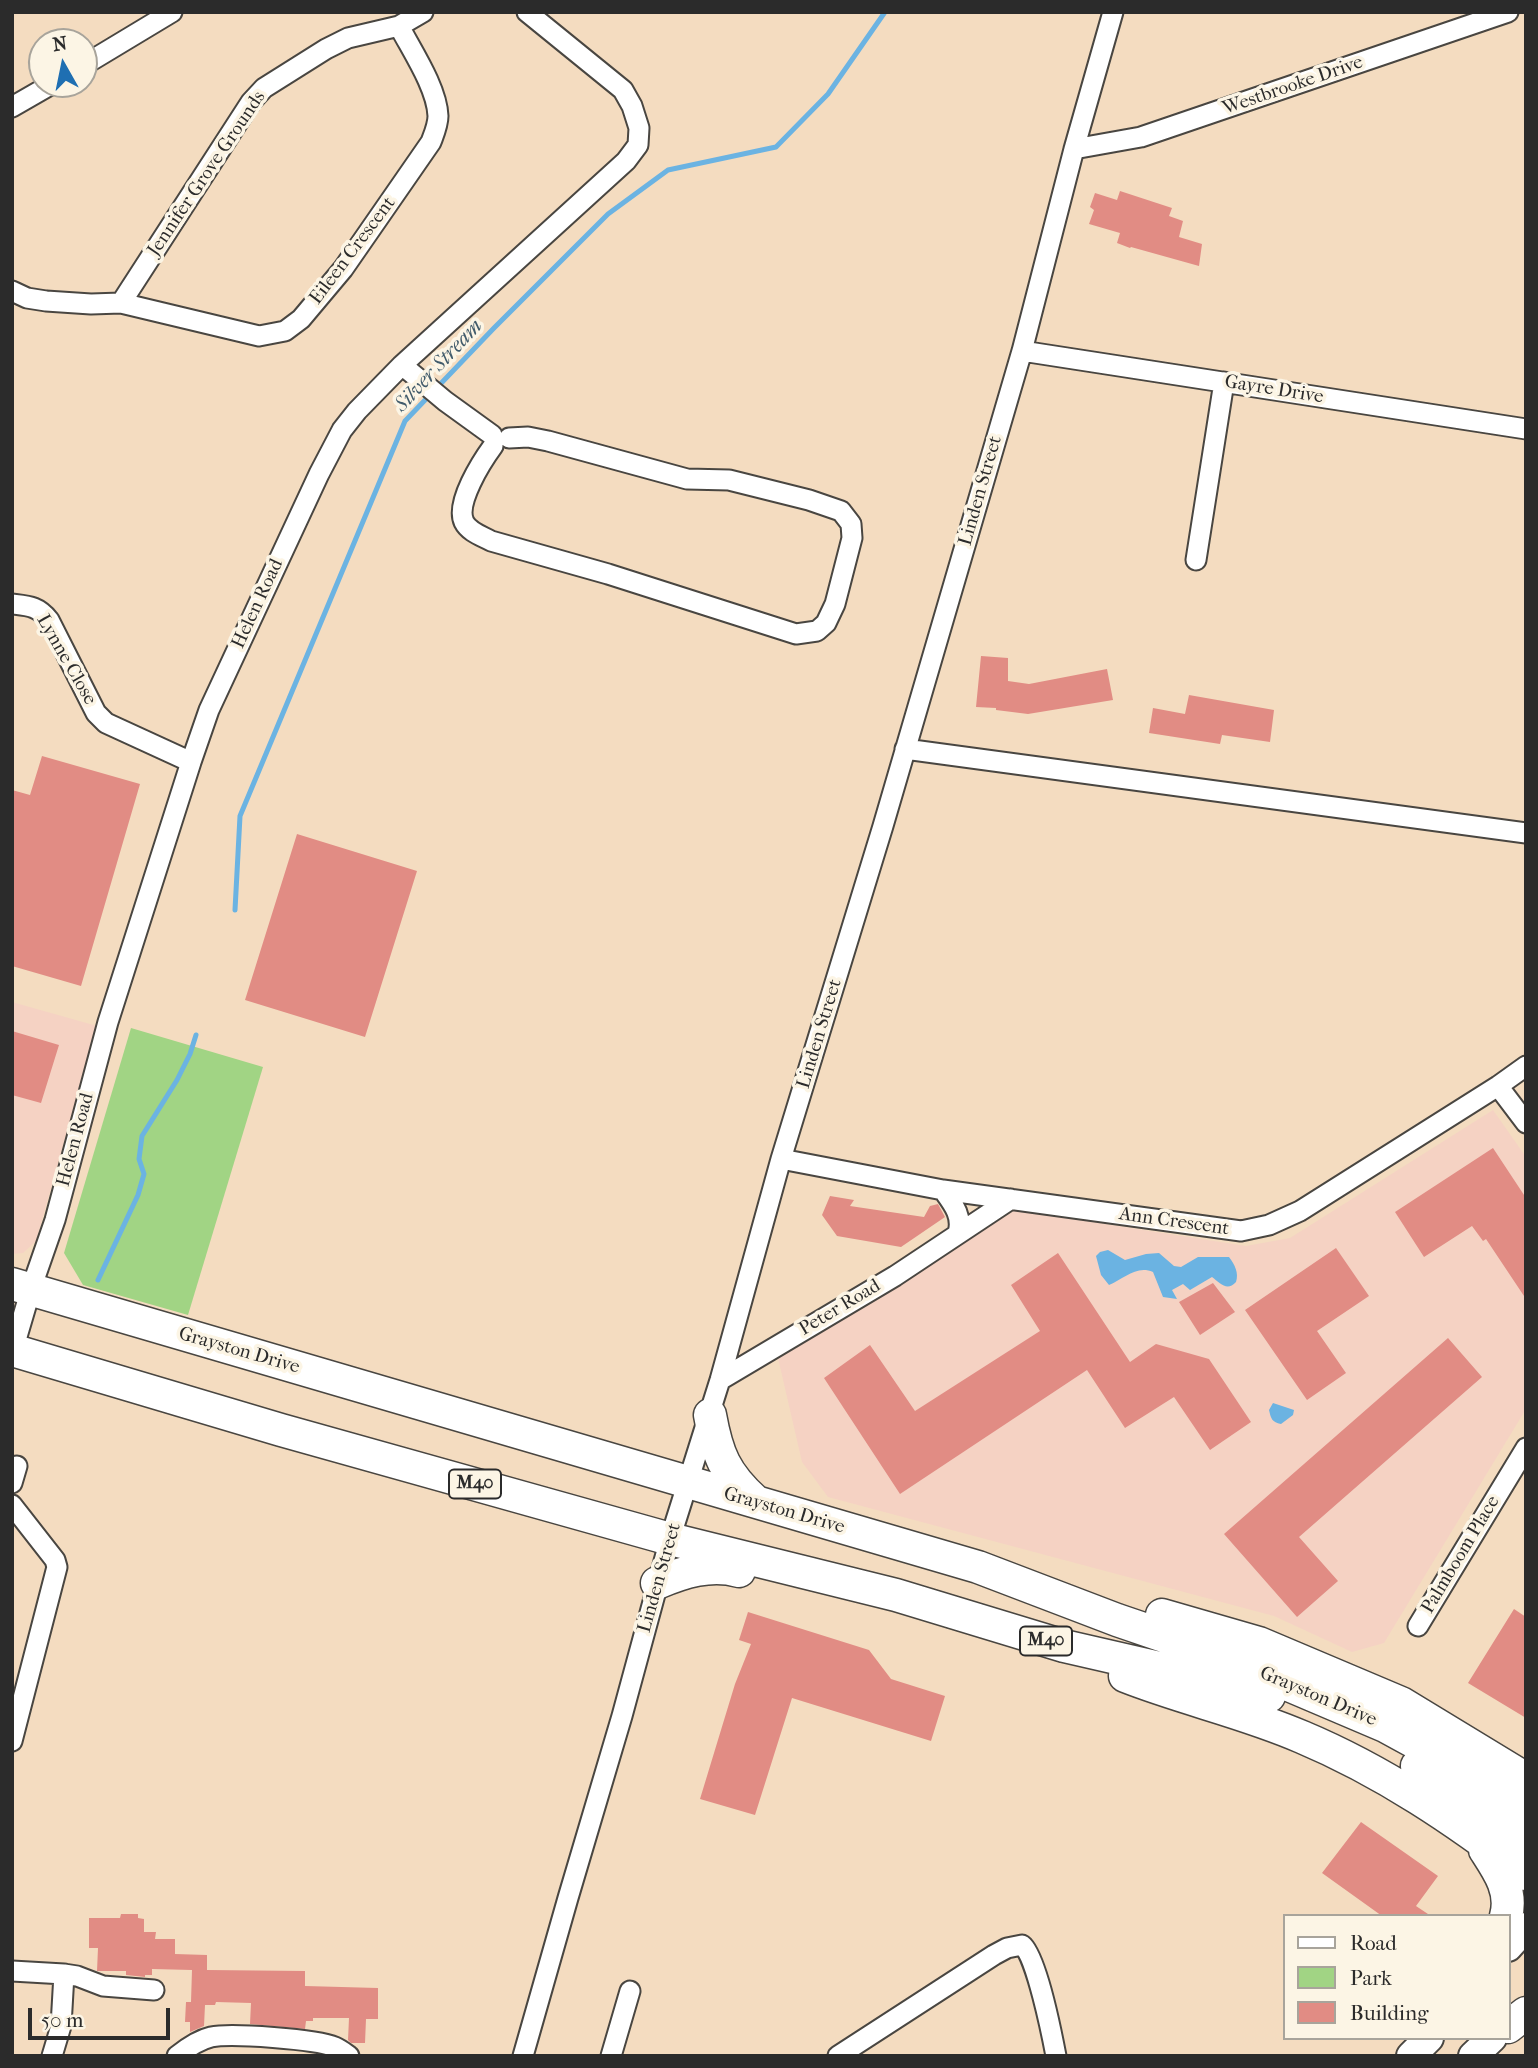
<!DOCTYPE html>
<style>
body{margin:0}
#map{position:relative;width:1538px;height:2068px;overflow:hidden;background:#f4dcc0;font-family:"IM FELL French Canon",serif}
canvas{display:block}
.frame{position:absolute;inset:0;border:14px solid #2b2b2b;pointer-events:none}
.legend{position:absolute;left:1283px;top:1914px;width:228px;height:126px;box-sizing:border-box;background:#fcf5e5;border:2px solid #a8a49b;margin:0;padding:9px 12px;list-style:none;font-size:21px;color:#2b2b2b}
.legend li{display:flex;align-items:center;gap:14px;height:35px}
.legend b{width:35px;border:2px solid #a8a49b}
.north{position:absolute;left:28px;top:28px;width:70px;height:70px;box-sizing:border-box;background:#fcf5e5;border:2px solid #a8a49b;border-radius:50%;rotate:351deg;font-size:19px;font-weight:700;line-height:28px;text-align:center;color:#2b2b2b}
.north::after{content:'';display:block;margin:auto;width:24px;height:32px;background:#1f6fb2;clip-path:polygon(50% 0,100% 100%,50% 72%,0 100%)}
.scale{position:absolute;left:28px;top:2008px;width:142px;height:32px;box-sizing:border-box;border:4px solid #2b2b2b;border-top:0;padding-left:9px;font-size:21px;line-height:24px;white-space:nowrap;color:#2b2b2b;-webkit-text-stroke:5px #fcf5e5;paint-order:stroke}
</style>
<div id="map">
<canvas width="1538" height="2068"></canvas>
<div class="frame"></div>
<ul class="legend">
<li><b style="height:9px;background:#fff"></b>Road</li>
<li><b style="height:19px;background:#a1d484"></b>Park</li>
<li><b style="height:19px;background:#e18c84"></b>Building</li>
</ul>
<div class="north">N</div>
<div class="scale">50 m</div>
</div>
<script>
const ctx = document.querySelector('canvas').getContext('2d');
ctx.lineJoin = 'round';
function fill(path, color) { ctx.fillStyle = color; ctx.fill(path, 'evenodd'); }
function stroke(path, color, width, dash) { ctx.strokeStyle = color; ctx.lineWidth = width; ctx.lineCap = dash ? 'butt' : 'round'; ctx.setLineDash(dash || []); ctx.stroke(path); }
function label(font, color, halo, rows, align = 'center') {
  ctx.font = font + ' "IM FELL French Canon",serif'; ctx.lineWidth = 7; ctx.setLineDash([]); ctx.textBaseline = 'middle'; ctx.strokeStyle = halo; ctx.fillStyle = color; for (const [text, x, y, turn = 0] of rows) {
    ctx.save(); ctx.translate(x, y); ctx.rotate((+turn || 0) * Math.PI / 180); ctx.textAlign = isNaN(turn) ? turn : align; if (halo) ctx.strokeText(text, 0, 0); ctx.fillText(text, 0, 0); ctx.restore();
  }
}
fill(new Path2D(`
 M12 1002 97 1026 36 1241 23 1253 12 1254Z
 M1493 1110 1526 1157V1409L1384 1643 1352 1652 1274 1616 828 1497 802 1462 778 1358 1015 1210 1246 1246 1290 1238Z`), '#f5d2c3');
fill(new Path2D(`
 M131 1028 263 1067 188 1315 83 1285 64 1253Z`), '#a1d484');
fill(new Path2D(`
 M1108 1250 1125 1260 1146 1254 1159 1253 1174 1266 1181 1267 1198 1257H1229C1235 1265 1239 1273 1236 1282 1227 1292 1220 1283 1212 1277L1190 1290 1183 1284 1172 1290 1177 1299 1163 1297 1153 1272C1136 1265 1124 1279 1109 1285L1101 1275 1096 1256 1100 1252Z
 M1273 1403 1294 1410 1293 1415 1281 1424C1272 1422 1271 1419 1269 1410Z`), '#6bb3e2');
stroke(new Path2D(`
 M235 910 240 816 405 421 494 328 608 214 668 170 776 147 828 94 885 12
 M98 1280 138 1195 144 1174 139 1159 142 1136 177 1080 190 1054 196 1035`), '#6bb3e2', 5);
fill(new Path2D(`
 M1120 191 1172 208 1169 216 1183 221 1179 237 1202 244 1199 266 1131 247 1130 248 1117 243 1120 233 1089 224 1094 210 1090 207 1095 193 1117 200Z
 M981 656 1008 658V681L1029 684 1107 669 1113 700 1028 714 996 710V708L976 707Z
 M1189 695 1274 710 1270 742 1222 735 1220 744 1149 733 1153 708 1185 714Z
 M42 756 140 784 81 986 12 966V790L30 795Z
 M297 834 417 871 365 1037 245 1000Z
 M12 1031 59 1045 41 1103 12 1095Z
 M1493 1148 1526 1198V1299L1486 1239 1483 1241 1472 1226 1424 1257 1395 1212Z
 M830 1196 854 1200 850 1206 924 1217 930 1206 938 1204 945 1217 901 1247 837 1236 822 1215Z
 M1336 1248 1369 1296 1317 1331 1346 1373 1307 1400 1245 1310Z
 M1058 1253 1130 1362 1156 1344 1209 1359 1251 1422 1210 1450 1174 1397 1125 1428 1087 1370 900 1494 824 1378 870 1345 915 1411 1040 1331 1011 1285Z
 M1213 1283 1235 1312 1200 1335 1179 1302Z
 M1448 1338 1482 1377 1299 1537 1338 1581 1297 1617 1224 1534Z
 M1514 1609 1526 1617V1718L1468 1683Z
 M748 1612 869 1650 891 1679 945 1696 931 1741 792 1698 755 1815 700 1799 735 1684 751 1644 739 1640Z
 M1361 1822 1438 1876 1416 1906 1431 1916H1382L1322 1873Z
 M121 1914H138V1918L144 1919V1932H156L155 1939H175V1954L207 1955V1970L305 1971V1986L378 1988V2019H366L365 2043H351L348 2040 349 2018H313V2021H306L305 2029 250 2024 251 2003 216 2002 215 2005H205L204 2026 190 2032V2022H185L186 2002H191L192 1970 152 1969V1975H145V1977L126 1975V1971H97L98 1948H89V1918H120Z`), '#e18c84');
const street = new Path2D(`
 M84 65 172 12
 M12 107 52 84
 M1074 149 1141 137 1508 12
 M12 291 27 298 46 301 91 304 121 303 259 336 285 331 301 319 343 269 431 142C434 134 438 125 438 116 437 88 412 51 399 26
 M121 303 251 102 264 88 326 49 348 38 399 26 423 12
 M1022 351 1526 429
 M402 365 445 401 492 435
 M493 446C482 461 455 503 464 522 469 532 482 536 491 541L608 574 796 634 817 631 826 623 835 604 852 538 851 524 841 511 809 500 729 480 687 479 548 441 528 437 509 438
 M1196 560 1224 382
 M12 604C29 606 38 606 49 620L96 713 106 723 191 762
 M905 749 1526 833
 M1498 1086 1526 1123
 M781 1159 943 1190 1241 1231 1269 1225 1300 1211 1498 1086 1526 1066
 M943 1190C953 1204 963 1216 958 1233
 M13 1350 31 1289 55 1220 108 1022 191 762 209 710 319 474 342 430 357 411 402 365 626 161 638 145 639 128 632 106 623 90 527 12
 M720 1380 895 1276 1011 1199
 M12 1483 17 1466
 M12 1505 55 1560 57 1567 12 1741
 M1418 1626 1526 1448
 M12 1971 64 1974 77 1976 103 1986 154 1990
 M52 2056 61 2026 64 1974
 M177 2056C187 2048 198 2040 211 2037 231 2033 316 2039 335 2047 340 2049 345 2053 349 2056
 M523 2056 568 1898 622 1716 670 1539 720 1380 781 1159 883 826 1022 351 1074 149 1113 12
 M611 2056 630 1991
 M838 2056 994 1955 1007 1948 1022 1945C1036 1955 1052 2035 1056 2056`);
const secondary = new Path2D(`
 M1508 1947 1526 1927
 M1411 2056 1429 2038
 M1473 2056 1492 2038`);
const primary = new Path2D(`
 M12 1284 978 1567 1117 1620 1211 1652 1385 1726 1493 1785 1526 1810
 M12 1350 281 1430 670 1539 896 1595 1064 1646 1247 1688 1269 1696
 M710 1415C717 1454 725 1474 755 1501
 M657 1583C683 1572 711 1563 739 1571
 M1162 1615 1259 1643 1401 1703 1526 1779
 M1125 1676C1183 1699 1245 1712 1302 1737 1383 1771 1457 1821 1526 1874
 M1417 1766 1482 1806 1526 1840
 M1485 1850C1498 1870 1513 1891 1506 1916
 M1508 2027 1526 2013`);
stroke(street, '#494641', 23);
stroke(secondary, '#494641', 32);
stroke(primary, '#494641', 35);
stroke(street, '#fff', 19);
stroke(secondary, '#fff', 28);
stroke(primary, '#fff', 32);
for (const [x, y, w] of [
 [475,1484,52],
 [1046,1641,52]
]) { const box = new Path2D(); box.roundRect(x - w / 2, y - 14.5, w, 29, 5); ctx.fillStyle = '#fcf5e5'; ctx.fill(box); stroke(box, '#2b2b2b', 2); }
label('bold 18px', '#2b2b2b', null, [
 ["M40",475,1484],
 ["M40",1046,1641]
]);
label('19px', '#2b2b2b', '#fcf5e5', [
 ["Westbrooke Drive",1293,86,-19],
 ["Jennifer Grove Grounds",207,174,-56],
 ["Eileen Crescent",353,251,-53],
 ["Gayre Drive",1274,390,9],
 ["Linden Street",981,491,-74],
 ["Helen Road",258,604,-65],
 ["Lynne Close",66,660,60],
 ["Linden Street",820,1034,-73],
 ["Helen Road",76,1140,-75],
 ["Ann Crescent",1174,1222,8],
 ["Peter Road",840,1308,-31],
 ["Grayston Drive",239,1351,16],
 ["Grayston Drive",784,1511,16],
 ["Palmboom Place",1461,1555,-59],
 ["Linden Street",660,1578,-74],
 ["Grayston Drive",1318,1697,23]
]);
label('italic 21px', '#415b6b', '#fcf5e5', [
 ["Silver Stream",439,366,-47]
]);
</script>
